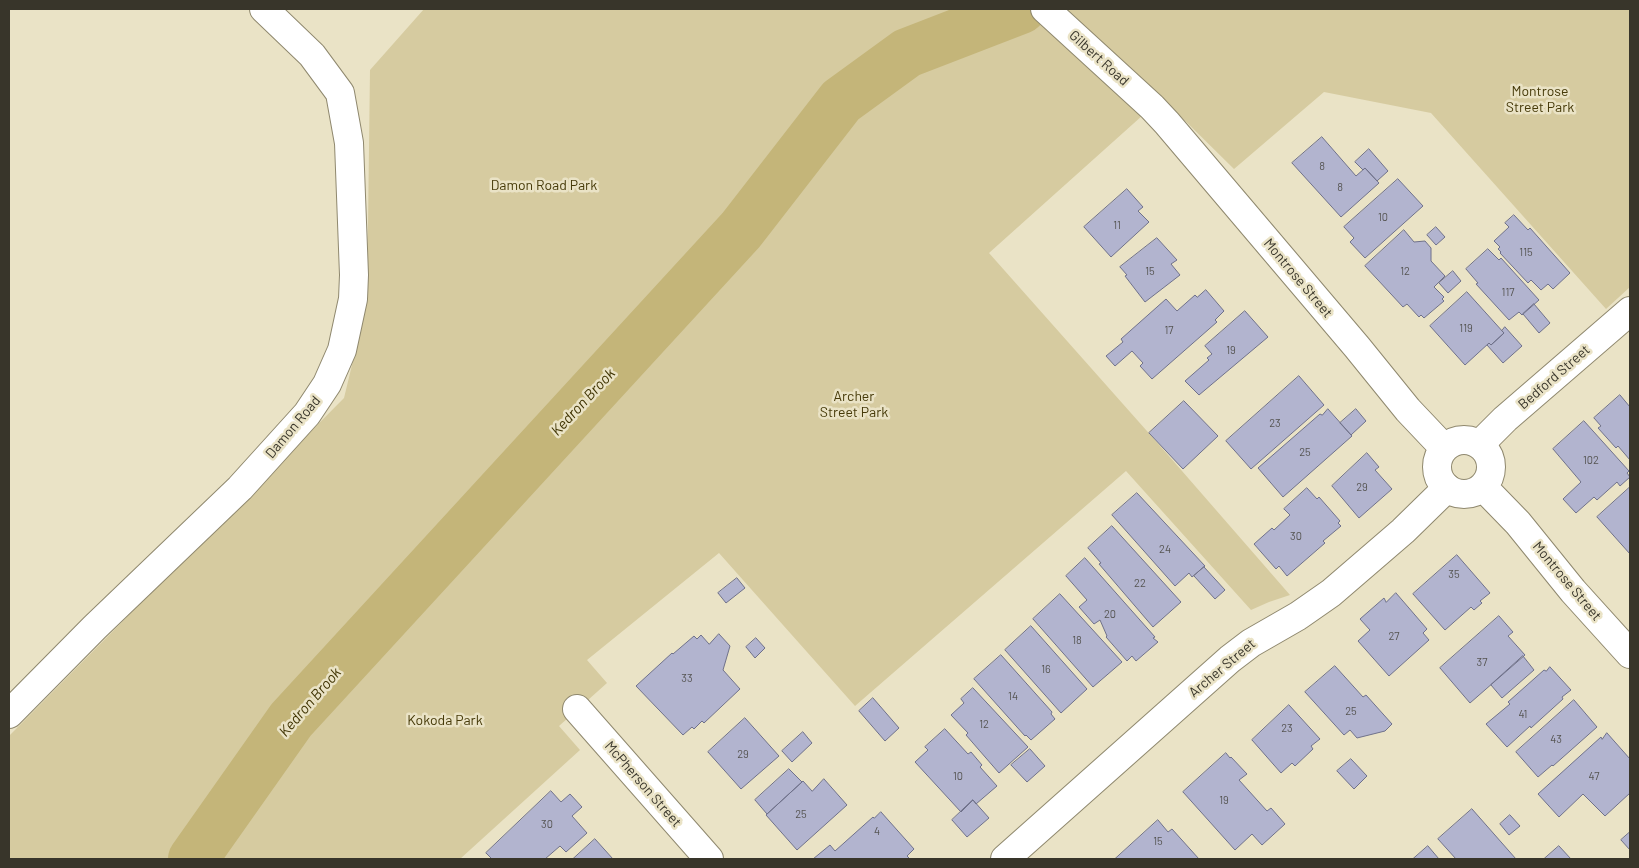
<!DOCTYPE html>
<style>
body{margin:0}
#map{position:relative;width:1639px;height:868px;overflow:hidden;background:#eae3c6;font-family:Barlow,sans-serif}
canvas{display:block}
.frame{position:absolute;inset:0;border:10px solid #38352a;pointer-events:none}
</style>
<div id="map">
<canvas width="1639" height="868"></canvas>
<div class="frame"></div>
</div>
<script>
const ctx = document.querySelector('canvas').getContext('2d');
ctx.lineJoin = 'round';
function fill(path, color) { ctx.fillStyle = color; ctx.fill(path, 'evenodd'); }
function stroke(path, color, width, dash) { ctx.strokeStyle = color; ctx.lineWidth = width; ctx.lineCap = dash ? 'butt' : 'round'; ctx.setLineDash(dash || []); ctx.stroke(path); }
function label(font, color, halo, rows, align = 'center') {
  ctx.font = font + ' Barlow,sans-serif'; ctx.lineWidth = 5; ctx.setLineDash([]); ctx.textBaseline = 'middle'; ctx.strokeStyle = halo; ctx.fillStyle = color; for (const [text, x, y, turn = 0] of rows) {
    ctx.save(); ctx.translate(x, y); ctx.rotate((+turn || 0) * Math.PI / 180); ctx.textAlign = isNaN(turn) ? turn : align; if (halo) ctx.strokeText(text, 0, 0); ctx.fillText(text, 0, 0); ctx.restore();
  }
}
fill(new Path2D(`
 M424 9H1630V287L1606 309 1431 113 1324 92 1234 169 1162 98 989 253 1162 448 1290 595 1269 602 1251 610 1126 471 855 706 719 553 587 660 607 683 559 726 580 750 460 859H9V736L344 398 367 303 370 70Z`), '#d6cba0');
stroke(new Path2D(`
 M193 859 291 720 741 230 841 101 907 53 1021 9`), '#c4b579', 50);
const building = new Path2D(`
 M1322 137 1356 176 1365 168 1379 183 1341 217 1292 163Z
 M1369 149 1388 171 1377 181 1365 168 1363 170 1355 162Z
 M1398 179 1423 206 1365 258 1350 242 1354 238 1344 227Z
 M1127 189 1143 207 1138 211 1149 222 1111 257 1084 227Z
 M1514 215 1528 230 1530 228 1570 273 1553 289 1548 284 1541 290 1531 280 1528 283 1500 253 1501 252 1498 249 1500 247 1494 241 1509 227 1505 223Z
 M1436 227 1445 237 1436 245 1427 235Z
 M1404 230 1414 242 1425 241 1431 248V261L1445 276 1434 287 1444 297 1442 299 1444 301 1424 318 1421 315 1419 317 1407 304 1403 307 1365 266Z
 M1157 238 1177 260 1171 264 1180 275 1145 302 1125 276 1127 275 1120 267Z
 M1488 249 1499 260 1501 258 1539 300 1522 315 1519 312 1509 320 1476 284 1478 283 1466 269Z
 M1453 271 1461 281 1448 293 1439 283Z
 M1206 290 1224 311 1215 320 1217 322 1152 379 1140 366 1143 363 1132 351 1115 366 1106 356 1123 342 1121 339 1166 299 1177 311 1195 295 1197 297Z
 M1467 292 1504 333 1491 345 1489 343 1465 365 1430 326Z
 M1534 304 1550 323 1539 333 1523 314Z
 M1245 311 1268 337 1199 395 1185 381 1209 360 1207 358 1212 354 1205 346Z
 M1505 327 1522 346 1503 363 1487 345 1489 343 1491 345 1504 333 1502 331Z
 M1299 376 1324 405 1251 469 1226 441Z
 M1620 395 1630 407V460L1618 446 1616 448 1598 428 1601 426 1594 418Z
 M1184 401 1218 436 1183 469 1149 433Z
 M1328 409 1352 436 1283 497 1258 468 1320 414 1322 415Z
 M1356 409 1366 421 1351 435 1340 423Z
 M1584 421 1629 471 1627 473 1630 477 1620 486 1617 482 1597 500 1594 497 1576 513 1563 499 1581 482 1553 449Z
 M1367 453 1379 467 1375 470 1392 489 1359 518 1332 486Z
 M1630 487V554L1597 517Z
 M1307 488 1317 499 1319 497 1340 521 1338 523 1341 526 1323 541 1325 543 1287 576 1279 566 1276 569 1254 544 1272 528 1274 530 1290 515 1284 509Z
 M1137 493 1205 566 1192 577 1189 573 1175 586 1112 515Z
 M1112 526 1181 602 1153 627 1099 564 1101 563 1088 548Z
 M1457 555 1490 593 1480 601 1482 603 1474 610 1471 607 1445 630 1413 594Z
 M1085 558 1155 637 1153 638 1158 642 1136 661 1132 656 1127 661 1106 637 1107 636 1100 620 1094 624 1079 607 1087 600 1066 576Z
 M1204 567 1225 590 1215 599 1194 576Z
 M737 578 745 588 726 603 718 593Z
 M1396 593 1427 629 1423 633 1429 640 1389 676 1358 641 1370 630 1360 619 1384 598 1386 602Z
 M1060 594 1122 662 1093 687 1033 619Z
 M1499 616 1513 632 1508 636 1525 655 1470 703 1440 668Z
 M1031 626 1087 689 1061 713 1005 650Z
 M719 634 730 646 723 670 740 689 704 723 702 721 694 729 692 727 683 735 636 686 672 653 673 654 694 636 697 639 701 635 709 644Z
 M756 638 765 648 755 658 746 647Z
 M1001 655 1052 712 1051 714 1055 719 1031 740 1026 735 1025 736 974 679Z
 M1523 656 1534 670 1502 698 1491 685Z
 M1335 666 1363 697 1366 695 1392 724 1385 731 1357 738 1350 730 1344 735 1305 692Z
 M1550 667 1571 690 1562 697 1563 699 1531 728 1530 726 1507 747 1486 724 1510 704 1508 702 1544 670 1546 671Z
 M973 688 1028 747 999 773 966 735 968 733 951 715 964 703 961 699Z
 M873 698 899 728 885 741 859 711Z
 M1574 700 1597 727 1553 766 1552 765 1538 777 1516 752Z
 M1289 705 1320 739 1311 746 1313 749 1295 766 1292 763 1281 773 1252 740Z
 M745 718 779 756 741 789 708 752Z
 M945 729 968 754 971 752 982 765 980 767 997 786 976 804 973 800 961 812 915 762 928 750 925 747Z
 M803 732 812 743 792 762 782 751Z
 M1607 733 1630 759V793L1605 816 1583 794 1559 817 1538 794 1601 737 1602 739Z
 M1030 749 1045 766 1027 782 1011 765Z
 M1226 753 1230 758 1231 757 1247 774 1239 780 1267 811 1271 808 1285 824 1262 845 1252 834 1235 850 1183 792Z
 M1351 759 1367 776 1354 789 1337 771Z
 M789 769 802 782 767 814 755 800Z
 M824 779 847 805 797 850 766 815 803 781 812 791Z
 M551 791 561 802 570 794 582 807 572 816 587 833 566 852 560 846 545 859H492L486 853Z
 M973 800 989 818 967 837 952 820Z
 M1472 809 1516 859H1456L1438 839Z
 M881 812 914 849 907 856 910 859H813L830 845 835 851 873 817 874 818Z
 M1510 815 1520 826 1509 835 1500 824Z
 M1158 820 1168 832 1172 829 1199 859H1115Z
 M1630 832V850L1621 840Z
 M595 839 613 859H573Z
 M1428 846 1439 859H1413Z
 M1559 846 1571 859H1544Z`);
fill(building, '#b2b4cf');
stroke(building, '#6f718a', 1);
const street = new Path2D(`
 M1480 444 1505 419 1630 311
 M577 709 709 859
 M9 714 95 627 240 488 307 414 327 384 342 350 353 299 354 275 349 143 340 93 312 55 264 9
 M1005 859 1230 659 1251 643 1298 616 1331 593 1403 531 1447 488`);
const secondary = new Path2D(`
 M1045 9 1152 107 1167 123 1357 347 1408 410 1444 448
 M1437 467a27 27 0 1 1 54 0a27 27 0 1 1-54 0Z
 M1483 487 1518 523 1573 591 1630 654`);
stroke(street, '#8f886e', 30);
stroke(secondary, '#8f886e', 30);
stroke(street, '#fff', 28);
stroke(secondary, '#fff', 28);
label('11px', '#565553', null, [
 ["8",1322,166],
 ["8",1340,187],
 ["10",1383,217],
 ["11",1117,225],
 ["115",1526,252],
 ["15",1150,271],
 ["12",1405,271],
 ["117",1508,292],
 ["119",1466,328],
 ["17",1169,330],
 ["19",1231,350],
 ["23",1275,423],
 ["25",1305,452],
 ["102",1591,460],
 ["29",1362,487],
 ["30",1296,536],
 ["24",1165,549],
 ["35",1454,574],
 ["22",1140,583],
 ["20",1110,614],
 ["27",1394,636],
 ["18",1077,640],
 ["37",1482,662],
 ["16",1046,669],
 ["33",687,678],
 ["14",1013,696],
 ["25",1351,711],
 ["41",1523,714],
 ["12",984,724],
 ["23",1287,728],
 ["43",1556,739],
 ["29",743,754],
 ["10",958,776],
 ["47",1594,776],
 ["19",1224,800],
 ["25",801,814],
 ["30",547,824],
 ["4",877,831],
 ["15",1158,841]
]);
label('14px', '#38352a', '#eae3c6', [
 ["Gilbert Road",1099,58,42],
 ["Montrose Street",1298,278,50],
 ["Bedford Street",1554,377,-41],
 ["Damon Road",293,427,-50],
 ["Montrose Street",1567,581,50],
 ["Archer Street",1222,668,-40],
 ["McPherson Street",643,784,49]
]);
label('14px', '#463a09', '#eae3c6', [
 ["Montrose",1540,91],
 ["Street Park",1540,107],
 ["Damon Road Park",544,185],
 ["Archer",854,396],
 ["Street Park",854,412],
 ["Kokoda Park",445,720]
]);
label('italic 15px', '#3e3200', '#eae3c6', [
 ["Kedron Brook",583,402,-47],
 ["Kedron Brook",310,702,-49]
]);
</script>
